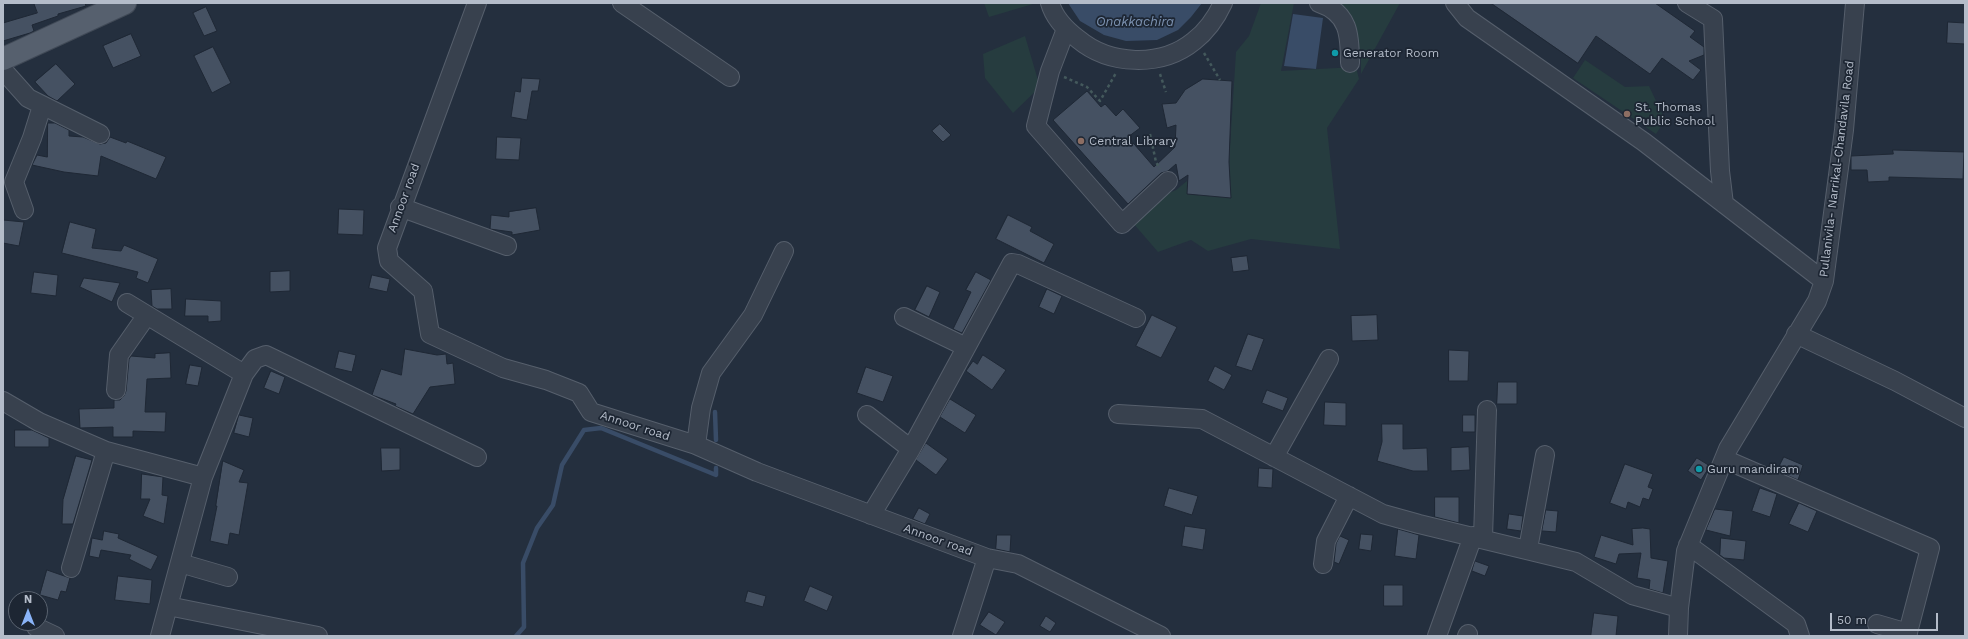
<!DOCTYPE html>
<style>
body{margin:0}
#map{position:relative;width:1968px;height:639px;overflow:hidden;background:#242f3e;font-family:"Work Sans",sans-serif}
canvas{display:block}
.frame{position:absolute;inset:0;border:4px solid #b4bcc9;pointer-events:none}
.north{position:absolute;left:8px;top:591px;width:40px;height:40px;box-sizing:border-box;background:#1d2633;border:1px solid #59626f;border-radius:50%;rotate:0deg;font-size:11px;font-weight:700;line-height:16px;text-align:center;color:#b4bcc9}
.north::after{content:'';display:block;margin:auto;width:14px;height:18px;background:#8ab4f8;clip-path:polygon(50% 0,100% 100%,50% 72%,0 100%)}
.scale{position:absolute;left:1830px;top:613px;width:108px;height:18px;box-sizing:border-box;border:2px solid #b4bcc9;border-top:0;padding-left:5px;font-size:12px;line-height:14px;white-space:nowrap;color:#b4bcc9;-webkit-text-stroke:3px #1d2633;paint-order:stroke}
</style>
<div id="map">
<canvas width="1968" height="639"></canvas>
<div class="frame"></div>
<div class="north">N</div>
<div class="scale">50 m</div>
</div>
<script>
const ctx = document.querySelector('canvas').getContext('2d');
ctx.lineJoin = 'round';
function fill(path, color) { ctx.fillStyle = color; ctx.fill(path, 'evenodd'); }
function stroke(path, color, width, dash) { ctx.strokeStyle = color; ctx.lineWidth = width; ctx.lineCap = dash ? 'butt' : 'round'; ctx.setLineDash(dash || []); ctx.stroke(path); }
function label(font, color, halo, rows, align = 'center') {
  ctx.font = font + ' "Work Sans",sans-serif'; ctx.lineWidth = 3.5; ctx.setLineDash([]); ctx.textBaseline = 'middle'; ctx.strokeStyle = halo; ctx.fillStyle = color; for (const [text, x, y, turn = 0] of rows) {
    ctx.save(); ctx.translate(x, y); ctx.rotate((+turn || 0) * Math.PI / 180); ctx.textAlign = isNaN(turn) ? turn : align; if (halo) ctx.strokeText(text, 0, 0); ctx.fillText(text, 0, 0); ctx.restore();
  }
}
fill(new Path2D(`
 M984 3H1033V4L989 17Z
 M1261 3H1294L1281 71 1356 67 1359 79 1327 128 1340 249 1251 239 1208 251 1191 240 1158 252 1133 223 1164 195 1176 190 1187 181 1188 194 1231 197 1229 162 1236 52 1249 36Z
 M1333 3H1400L1361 74V56L1350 15Z
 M1025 36 1040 87 1013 113 985 78 983 54Z
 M1585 60 1625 87 1649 86 1665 120 1656 134 1573 78Z`), '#263c3f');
fill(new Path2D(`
 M1068 3H1202L1191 17 1178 30 1157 40 1126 41 1104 35 1080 21Z
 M1293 14 1323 18 1316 69 1284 66Z`), '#394c67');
stroke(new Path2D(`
 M715 412 716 440
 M516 636 524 627 523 563 537 528 553 505 562 465 584 430 601 428 716 475V468`), '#394c67', 4.5);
const building = new Path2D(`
 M34 3H85L86 6 58 14V16L32 25 34 31 30 33 3 41V23L37 13Z
 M1491 3H1655L1695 31 1690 37 1704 47V55L1689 61 1701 70 1693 80 1662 58 1650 74 1596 36 1578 63Z
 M206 7 217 31 204 36 193 13Z
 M1948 22 1965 23V44L1947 43Z
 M131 34 141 56 113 68 103 46Z
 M213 47 231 83 212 93 194 56Z
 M56 64 75 84 57 101 48 96 35 82Z
 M522 78 540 79 538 91H532L527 120 511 117 515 91 520 92Z
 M1203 79 1232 81 1229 162 1231 198 1187 194 1188 175 1179 181 1176 164 1168 171 1161 173 1128 204 1053 120 1087 91 1101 107 1105 104 1116 116 1123 109 1140 128 1128 137 1154 167 1175 147 1176 125 1167 128 1162 104 1176 103 1185 90Z
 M48 123H55L69 130V136L83 137 100 144 106 143 110 137 126 143 127 141 166 157 156 179 101 156 98 176 64 172 32 165 37 155 47 157Z
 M940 124 951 135 943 142 932 131Z
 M497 137 521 138 519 160 496 159Z
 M1893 150 1964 152 1963 179 1889 177V181L1868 182 1867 170H1851V156L1893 154Z
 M536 208 540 230 512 235V232L490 229 491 215 509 217V212Z
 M339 209 364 210 363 235 338 234Z
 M1008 215 1032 227 1030 231 1054 244 1044 263 996 239Z
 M3 220 24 222 19 246 3 243Z
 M70 222 96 229 92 248 121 251 124 245 158 259 148 283 136 278 138 272 62 253Z
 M1247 256 1249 270 1233 272 1231 258Z
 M290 271V291L270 292V272Z
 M34 272 58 275 56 296 31 293Z
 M976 272 991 280 962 333 953 329 971 292 966 290Z
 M372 275 390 279 387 292 369 288Z
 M84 278 120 283 112 302 80 287Z
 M927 286 940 292 929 317 915 310Z
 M171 289 172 309H157L152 306 151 290Z
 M1047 289 1062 296 1054 314 1039 307Z
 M186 299 221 301V321L208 322V316H185Z
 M1152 315 1177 327 1161 358 1136 346Z
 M1377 315 1378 340 1352 341 1351 316Z
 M1248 334 1264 339 1252 371 1236 366Z
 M405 349 437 355 446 354 447 364 453 363 455 384 430 387 413 414 395 406 396 404 372 395 381 369 401 375Z
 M1449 350 1469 351 1468 381H1449Z
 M339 351 356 355 352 372 335 368Z
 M170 353 171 378 147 379 145 412H166L165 432 133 431V437H113V427L80 428 79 409 114 408V400H120L124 396 126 391 129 359 131 356 155 358V354Z
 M983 355 1006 370 992 390 966 371 973 361 977 364Z
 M190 365 202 367 198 386 186 384Z
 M1215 366 1232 375 1224 390 1208 381Z
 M866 367 893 376 883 402 857 393Z
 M271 371 285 377 279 394 264 388Z
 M1498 382H1517V404H1497Z
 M1267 390 1288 398 1283 411 1262 403Z
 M950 399 976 415 965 433 940 417Z
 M1325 402 1346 403V426L1324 425Z
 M239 415 253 418 249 437 234 433Z
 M1463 415H1475V432H1463Z
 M1382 424H1403V449L1427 448 1428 471H1413L1377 461 1382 442Z
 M15 430H32L49 438V447H15Z
 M926 443 948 459 936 475 916 460Z
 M1469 447 1470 470 1451 471V448Z
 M381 448H400V470L382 471Z
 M76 456 92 460 73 524H62L63 500Z
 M1784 457 1803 465 1798 480 1777 471Z
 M1697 458 1710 466 1701 480 1688 471Z
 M223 461 244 470 239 482 248 483 239 535 230 533 228 545 210 541 217 506H216Z
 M1625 464 1653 474 1648 487 1653 489 1649 500 1643 498 1640 507 1628 502 1626 509 1610 503Z
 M1259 468 1273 469 1272 488 1258 487Z
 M142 474 163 477 162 495 168 496 164 524 143 516 150 499H141Z
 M1169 488 1198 496 1192 515 1164 506Z
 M1760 488 1777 494 1770 517 1752 511Z
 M1435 497H1459V523L1435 517Z
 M1799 503 1817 511 1808 532 1789 524Z
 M919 508 930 514 925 524 913 519Z
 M1715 509 1733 511 1730 536 1706 530Z
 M1546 510 1558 511 1556 532 1542 531Z
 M1509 514 1523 516 1521 531 1507 529Z
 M1185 526 1206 529 1203 550 1182 546Z
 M1643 528 1650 529 1651 558 1668 561 1663 593 1649 589 1650 580 1637 578 1641 553 1619 554 1616 564 1594 557 1601 535 1633 545 1632 529Z
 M1398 529 1419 535 1416 559 1395 556Z
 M104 531 119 534 118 538 158 556 151 570 129 559 131 555 101 550 99 558 89 556 92 538 102 540Z
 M1361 534 1373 535 1371 551 1359 549Z
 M997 535H1011L1010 552 996 549Z
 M1340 536 1349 540 1339 564 1334 562 1336 544Z
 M1721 538 1746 541 1744 560 1724 558 1720 555Z
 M1475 561 1489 566 1485 576 1472 571Z
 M47 570 70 578 66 592 61 591 58 600 40 595Z
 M118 576 152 580 150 604 115 600Z
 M1384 585H1403V606H1384Z
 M810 586 833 596 827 611 804 601Z
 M748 591 766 596 763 607 745 602Z
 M989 612 1005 622 996 635 980 625Z
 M1594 613 1618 616 1616 636H1591Z
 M1046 616 1056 623 1050 632 1040 626Z`);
fill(building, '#455162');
stroke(building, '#1f2835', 1);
const minor = new Path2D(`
 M477 3 387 248 389 261 423 291 430 334 503 368 546 380 579 393 591 412 696 445 757 472 987 558 1018 564 1161 636
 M622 3 730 77
 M1050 3C1054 17 1066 30 1078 39 1109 65 1161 68 1194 41 1207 31 1216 18 1223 3
 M1319 3C1349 13 1350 35 1350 63
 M1455 3 1467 18 1644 142 1824 281
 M1687 3 1713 19 1720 171 1724 204
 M1066 29 1050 71 1036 126 1122 224 1168 181
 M3 70 28 98 100 134
 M400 207 507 246
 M24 210 14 182 32 138 42 106
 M127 303 244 374
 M904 317 966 347
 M1796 334 1895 381 1965 418
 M116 390 119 355 147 315
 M3 401 39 422 106 451 203 477
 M1118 414 1202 419 1383 514 1419 524 1576 562 1632 595 1679 608
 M867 415 911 449
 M696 445 701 408 711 373 753 315 784 251
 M1274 457 1329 359
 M1724 459 1930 548 1907 636
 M871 515 911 449 1012 263 1018 264 1136 318
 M1483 538 1487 410
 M1688 545 1796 624 1800 636
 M1528 549 1545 455
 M180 563 228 577
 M1323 564 1326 541 1349 496
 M71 568 106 451
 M168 606 318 636
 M1877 624 1908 633
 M36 627 55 636
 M160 636 203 477 244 374 255 359 266 355 477 457
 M962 636 987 558
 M1437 636 1473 536
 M1467 636 1468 634
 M1678 636 1679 608 1686 551 1728 449 1817 301 1824 281 1844 130 1855 3`);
const major = new Path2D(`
 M3 59 125 3`);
stroke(minor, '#565f6c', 20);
stroke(major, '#414a57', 24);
stroke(new Path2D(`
 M1204 53 1220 80
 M1160 74 1166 92
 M1064 77 1087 87 1100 101 1116 73
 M1150 134 1156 162 1160 169`), '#44595c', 2.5, [3, 3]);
stroke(minor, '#38414e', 18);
stroke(major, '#56606e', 22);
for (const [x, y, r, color] of [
 [1335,53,4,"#0f9aa8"],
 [1627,114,4,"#8d6e63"],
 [1081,141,4,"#8d6e63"],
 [1699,469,4,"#0f9aa8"]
]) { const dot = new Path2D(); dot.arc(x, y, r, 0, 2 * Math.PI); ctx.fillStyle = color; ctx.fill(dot); stroke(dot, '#1d2633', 1.5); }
label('12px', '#b4bcc9', '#1d2633', [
 ["Generator Room",1343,53],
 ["St. Thomas",1635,107],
 ["Public School",1635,121],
 ["Central Library",1089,141],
 ["Guru mandiram",1707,469]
], 'left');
label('12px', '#b4bcc9', '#1d2633', [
 ["Pullanivila- Narrikal-Chandavila Road",1837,169,-83],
 ["Annoor road",404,198,-70],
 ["Annoor road",635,426,18],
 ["Annoor road",938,540,20]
]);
label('italic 13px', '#7c92b1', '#1d2633', [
 ["Onakkachira",1135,22]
]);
</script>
